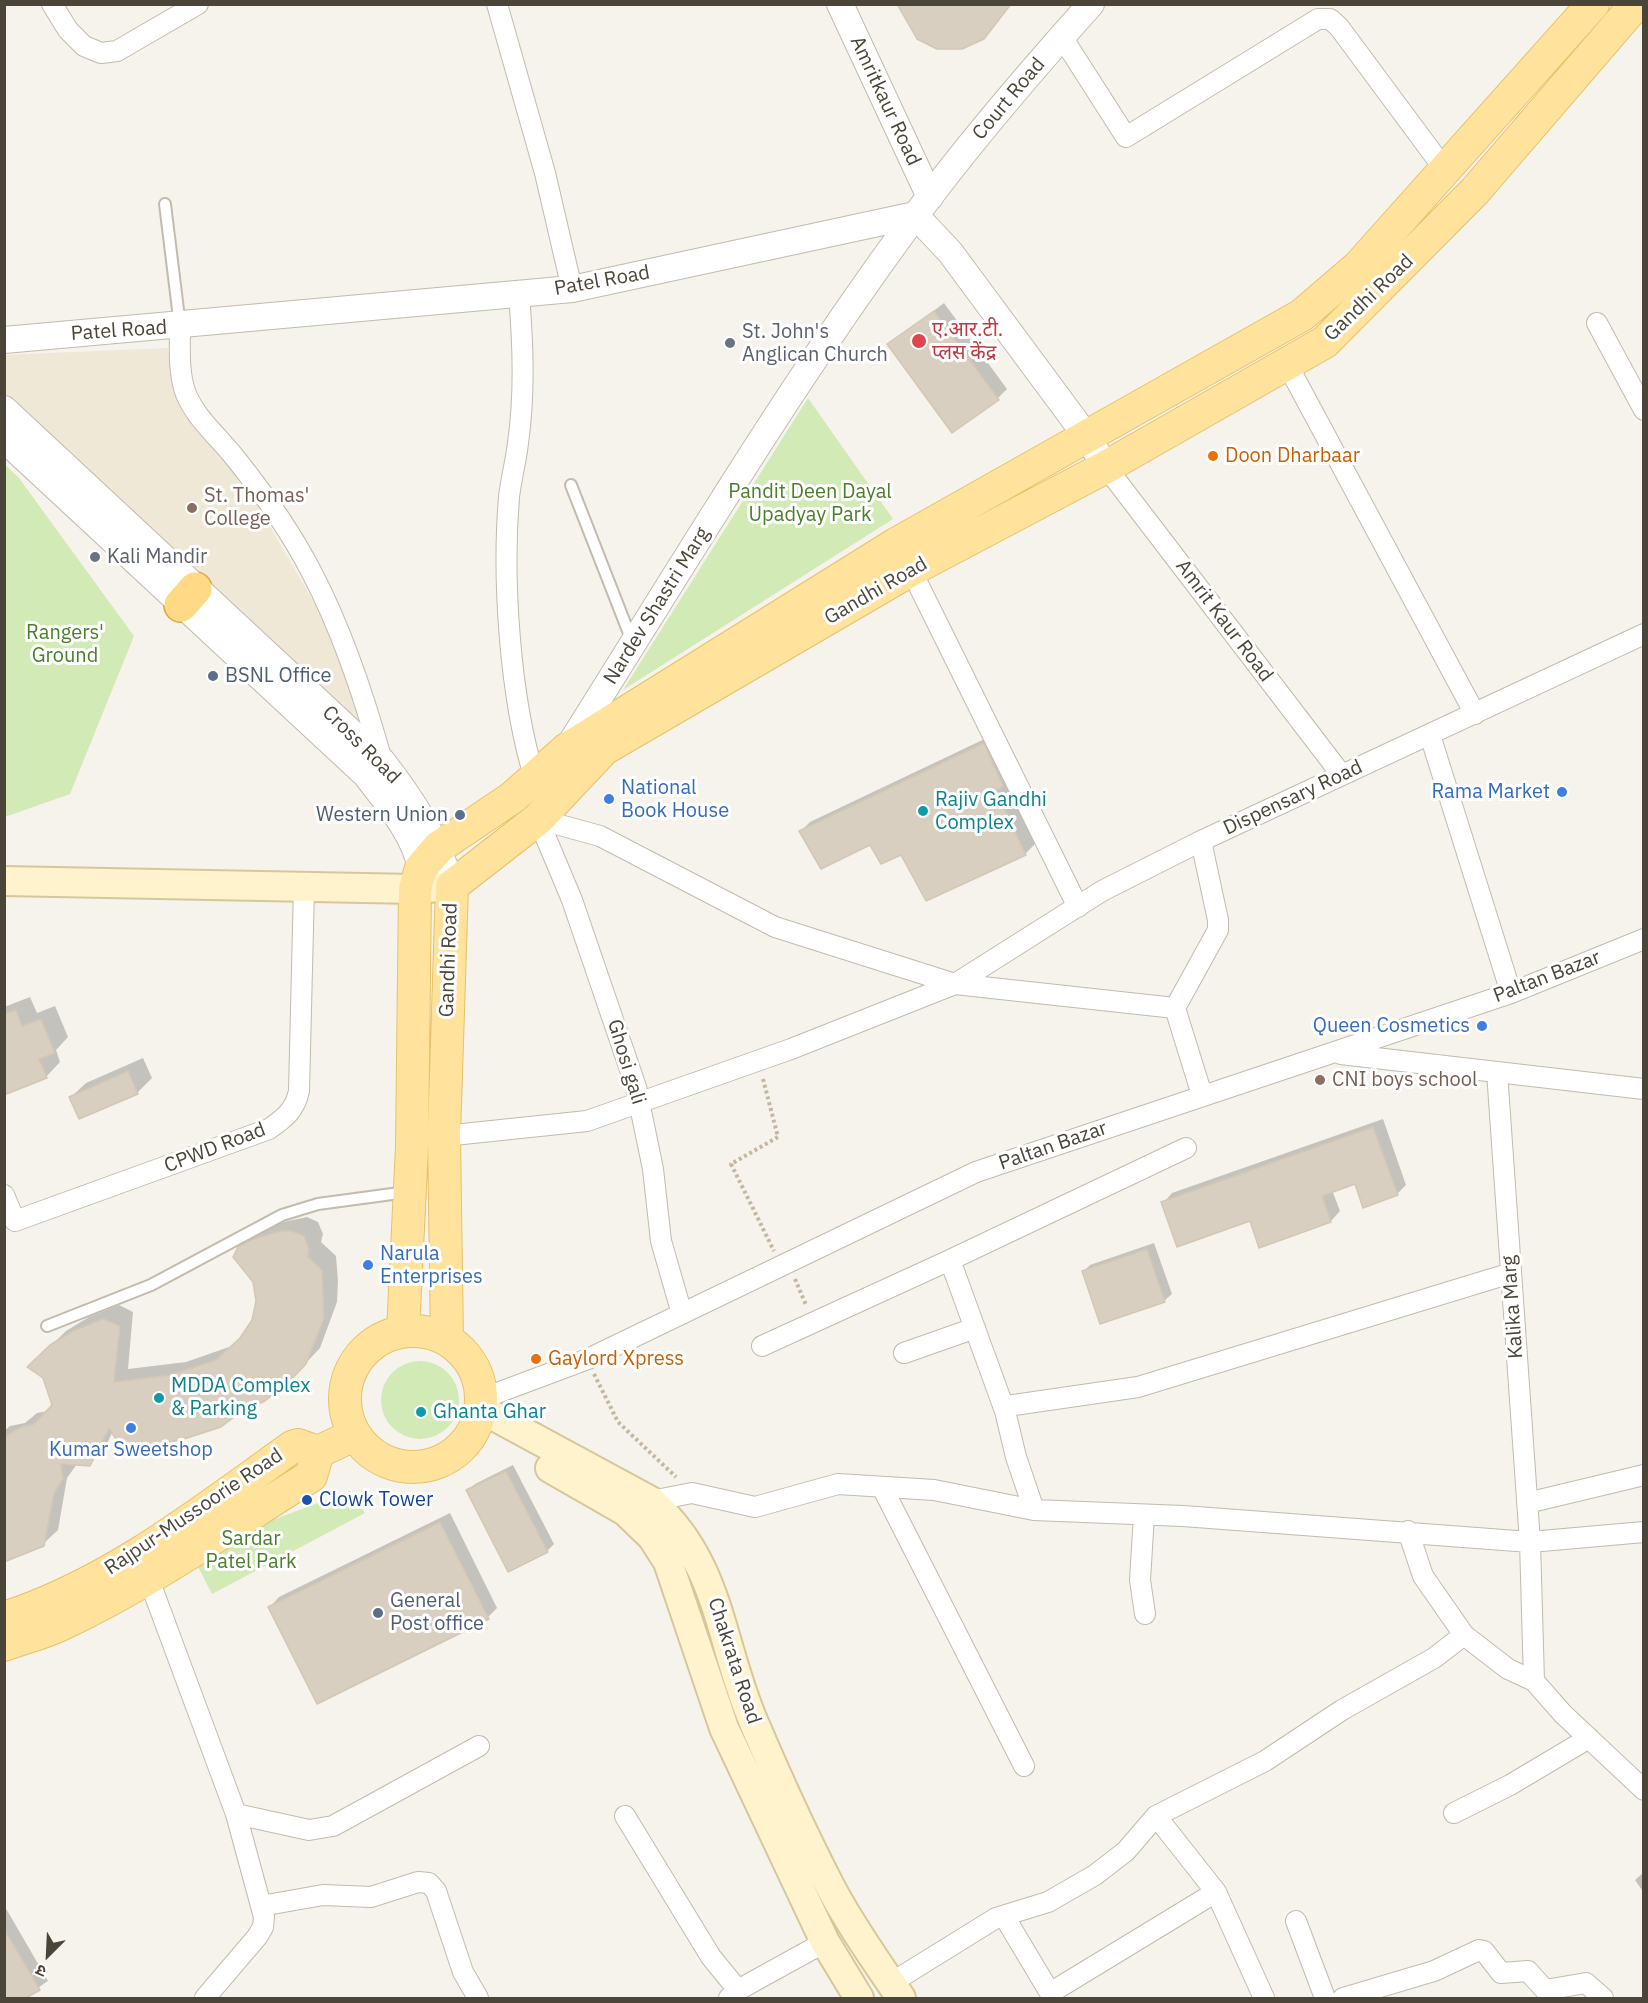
<!DOCTYPE html>
<meta charset="utf-8">
<style>
body{margin:0}
#map{position:relative;width:1648px;height:2003px;overflow:hidden;background:#f6f3ec;font-family:"IBM Plex Sans","Noto Sans Devanagari",sans-serif}
canvas{display:block}
.frame{position:absolute;inset:0;border:6px solid #4b4439;pointer-events:none}
.north{position:absolute;left:18px;top:1925px;width:60px;height:60px;-webkit-text-stroke:4px #fff;paint-order:stroke;rotate:204deg;font-size:16px;font-weight:700;line-height:24px;text-align:center;color:#4b4439}
.north::after{content:'';display:block;margin:auto;width:21px;height:27px;background:#4b4439;clip-path:polygon(50% 0,100% 100%,50% 72%,0 100%)}
</style>
<div id="map">
<canvas width="1648" height="2003"></canvas>
<div class="frame"></div>
<div class="north">उ</div>
</div>
<script>
const ctx = document.querySelector('canvas').getContext('2d');
ctx.lineJoin = 'round';
function fill(path, color) { ctx.fillStyle = color; ctx.fill(path, 'evenodd'); }
function stroke(path, color, width, dash) { ctx.strokeStyle = color; ctx.lineWidth = width; ctx.lineCap = dash ? 'butt' : 'round'; ctx.setLineDash(dash || []); ctx.stroke(path); }
function label(font, color, halo, rows, align = 'center') {
  ctx.font = font + ' "IBM Plex Sans","Noto Sans Devanagari",sans-serif'; ctx.lineWidth = 6; ctx.setLineDash([]); ctx.textBaseline = 'middle'; ctx.strokeStyle = halo; ctx.fillStyle = color; for (const [text, x, y, turn = 0] of rows) {
    ctx.save(); ctx.translate(x, y); ctx.rotate((+turn || 0) * Math.PI / 180); ctx.textAlign = isNaN(turn) ? turn : align; if (halo) ctx.strokeText(text, 0, 0); ctx.fillText(text, 0, 0); ctx.restore();
  }
}
fill(new Path2D(`
 M167 348 324 620 361 722 294 667 5 395 4 355Z`), '#efe8d6');
fill(new Path2D(`
 M808 398 893 519 623 690Z
 M4 464 19 478 134 636 70 794 5 817Z
 M381 1400a39 39 0 1 1 78 0a39 39 0 1 1-78 0Z
 M350 1491 365 1513 212 1594 195 1561 243 1531Z`), '#d2eab5');
fill(new Path2D(`
 M944 303 1007 389 998 398 889 345Z
 M993 735 1005 782 1035 844 1025 854 927 899 902 853 871 843 801 831 810 822Z
 M30 997 37 1013 55 1006 68 1037 56 1050 60 1062 46 1077 4 1093V1007Z
 M143 1058 152 1078 138 1092 80 1117 71 1097 86 1083Z
 M1383 1119 1406 1185 1397 1194 1356 1182 1332 1190 1340 1211 1331 1221 1260 1246 1251 1219 1163 1203 1172 1193Z
 M307 1217 318 1222 323 1234 321 1242 336 1256 338 1281 337 1302 320 1348 303 1366 241 1409 113 1431 104 1450 89 1464H77L67 1478 58 1530 43 1544 4 1556V1431L10 1426 25 1423 37 1413 49 1411 54 1405 44 1377 29 1367 66 1331 89 1317 119 1305 133 1312 128 1369 186 1362 232 1346 244 1335 253 1320 257 1301 254 1281 239 1248 254 1233 269 1225Z
 M1154 1243 1172 1294 1165 1300 1100 1322 1083 1272 1090 1265Z
 M513 1465 554 1544 547 1551 468 1491 475 1484Z
 M450 1513 497 1608 488 1617 270 1607 279 1597Z
 M1644 1872V1893L1635 1880Z
 M4 1905 48 1981 23 1998H4Z`), '#0003');
const building = new Path2D(`
 M897 4H1011L984 39 962 49H937L917 39Z
 M934 311 999 400 952 433 887 344Z
 M984 743 1003 786 996 791 1026 855 926 901 901 855 881 864 870 845 821 869 799 831Z
 M16 1010 22 1026 41 1019 55 1053 39 1059 47 1078 4 1095V1014Z
 M128 1071 138 1094 79 1119 69 1097Z
 M1373 1127 1398 1195 1363 1208 1355 1184 1322 1196 1331 1222 1259 1248 1250 1221 1177 1247 1161 1202Z
 M281 1231H292L304 1236 309 1249 308 1257 322 1270 324 1318 306 1364 289 1382 265 1401 242 1411 221 1427 181 1440 146 1446 119 1444 109 1428 90 1466 61 1464 63 1479 54 1493 44 1546 4 1562V1437L21 1427 34 1424 52 1405 43 1378 27 1367 50 1345 73 1331 103 1319 120 1326 114 1382 170 1375 216 1360 240 1338 252 1320 256 1301 253 1282 233 1257 238 1247 253 1239Z
 M1147 1249 1165 1302 1100 1324 1082 1271Z
 M506 1471 548 1552 508 1572 466 1490Z
 M440 1522 489 1619 317 1704 268 1607Z
 M4 1929 40 1990 26 1998H4Z`);
fill(building, '#d8cfc1');
stroke(building, '#d3c7b4', 1.5);
const service = new Path2D(`
 M165 204 180 326
 M571 485 632 641
 M47 1326 151 1285 282 1215 318 1204 407 1192`);
const minor = new Path2D(`
 M52 4 68 30 84 46 101 53 117 51 198 4
 M497 4 545 173 572 289
 M1062 37 1126 137 1318 19H1330L1339 27 1445 170
 M519 294C523 344 525 393 518 443 516 461 511 479 509 497 502 580 510 697 534 776
 M1597 323 1644 410
 M180 326C180 347 178 373 186 394 197 420 219 437 236 459 264 494 291 532 312 573 343 632 364 696 382 761
 M1287 364 1475 714
 M1106 467 1341 774
 M911 570 1078 907
 M1430 735 1511 993
 M538 819 600 836 775 927 955 984 1175 1008 1202 1095
 M538 819 572 900 636 1087 653 1169 661 1241 682 1314
 M1175 1008 1218 930V920L1201 841
 M1341 1054 1644 1089
 M1497 1072 1530 1542 1534 1681 1563 1714 1644 1790
 M444 1136 587 1121 791 1049 955 984 1102 891 1201 841 1644 634
 M4 1195 15 1221 269 1129C285 1118 295 1110 299 1091L304 887
 M762 1346 950 1260
 M904 1353 975 1328
 M481 1399 588 1359 976 1172 1511 993 1644 939
 M1005 1411 950 1260 1186 1148
 M882 1487 1024 1766
 M651 1501 692 1493 755 1507 838 1484 934 1490 1034 1510 1183 1516 1530 1542 1644 1532
 M1527 1503 1644 1475
 M1034 1510 1016 1457 1005 1411 1007 1406 1138 1387 1511 1273
 M1144 1515 1140 1580 1145 1614
 M1408 1531 1423 1576 1464 1635 1508 1669 1534 1681
 M148 1577 236 1814 264 1917 263 1927 257 1937 205 1998
 M1454 1813 1510 1785 1589 1738
 M236 1814 309 1830 333 1826 479 1746
 M625 1816 711 1957 738 1990
 M1156 1816 1216 1892
 M261 1906 323 1895 371 1897 418 1882 429 1883 436 1891 463 1972 478 1998
 M1004 1916 1053 1998
 M1296 1921 1325 1998
 M891 1983 996 1918 1048 1902 1095 1875 1126 1851 1156 1816 1265 1761 1342 1710 1434 1658 1464 1635
 M1050 1993 1216 1892 1264 1998
 M729 1998 738 1990 825 1942
 M1343 1998 1434 1971 1479 1950 1484 1951 1501 1973 1528 1971 1545 1990 1586 1983 1603 1998`);
const tertiary = new Path2D(`
 M840 4 930 197
 M4 340 572 289 915 215 950 252 1087 437 1106 467
 M4 409 382 761C414 802 435 836 452 886
 M4 439 366 775C387 803 414 833 421 868
 M567 749C680 570 789 386 915 216 970 142 1029 73 1091 4`);
const secondary = new Path2D(`
 M4 881 415 889 452 886
 M481 1409 651 1501C722 1564 719 1644 755 1725 778 1779 803 1834 830 1886 850 1925 877 1962 901 1998
 M550 1468 625 1511 652 1537 668 1562 724 1728 825 1942 859 1998`);
const primary = new Path2D(`
 M345 1399a68 68 0 1 1 136 0a68 68 0 1 1-136 0Z
 M403 1331 412 1147 415 889 421 868 439 847 513 797 567 749 896 544 1302 315 1358 267 1593 4
 M447 1340 444 1136 452 886 538 819 604 749 911 570 1106 467 1325 342 1475 191 1636 4
 M4 1618C111 1584 202 1511 292 1447L298 1445 318 1452 354 1435
 M4 1645C23 1638 43 1633 60 1625 148 1584 229 1527 311 1476L318 1452`);
const trunk = new Path2D(`
 M181 605 195 589`);
stroke(service, '#c2bbae', 14);
stroke(minor, '#c2bbae', 22);
stroke(tertiary, '#c2bbae', 28);
stroke(secondary, '#d6c79b', 32);
stroke(primary, '#e6c16a', 34);
stroke(trunk, '#e0a43c', 36);
stroke(new Path2D(`
 M763 1079 778 1137 731 1164 774 1251
 M795 1279 806 1305
 M594 1374 618 1422 676 1477`), '#c4b79f', 4, [3, 3]);
stroke(service, '#fff', 10);
stroke(minor, '#fff', 20);
stroke(tertiary, '#fff', 26);
stroke(secondary, '#fff3cd', 28);
stroke(primary, '#ffe39c', 32);
stroke(trunk, '#ffd985', 33);
for (const [x, y, r, color] of [
 [919,341,8,"#e0444e"],
 [730,343,6,"#6b7280"],
 [1213,456,6,"#e8710a"],
 [192,508,6,"#8d6e63"],
 [95,557,6,"#6b7280"],
 [213,676,6,"#5c6f8a"],
 [1562,792,6,"#3f7fe0"],
 [609,799,6,"#3f7fe0"],
 [923,811,6,"#0f9aa8"],
 [460,815,6,"#5c6f8a"],
 [1482,1026,6,"#3f7fe0"],
 [1320,1080,6,"#8d6e63"],
 [368,1265,6,"#3f7fe0"],
 [536,1359,6,"#e8710a"],
 [159,1398,6,"#0f9aa8"],
 [421,1412,6,"#0f9aa8"],
 [131,1428,6,"#3f7fe0"],
 [307,1500,6,"#1a4fb4"],
 [378,1613,6,"#5c6f8a"]
]) { const dot = new Path2D(); dot.arc(x, y, r, 0, 2 * Math.PI); ctx.fillStyle = color; ctx.fill(dot); stroke(dot, '#fff', 2); }
label('20px', '#4b4439', '#fff', [
 ["Court Road",1009,99,-50],
 ["Amritkaur Road",885,101,65],
 ["Patel Road",602,281,-10],
 ["Gandhi Road",1369,298,-44],
 ["Patel Road",119,331,-4],
 ["Gandhi Road",876,591,-30],
 ["Nardev Shastri Marg",657,606,-58],
 ["Amrit Kaur Road",1224,621,53],
 ["Cross Road",361,745,45],
 ["Dispensary Road",1293,798,-25],
 ["Gandhi Road",449,960,-88],
 ["Paltan Bazar",1547,977,-21],
 ["Ghosi gali",626,1062,73],
 ["Paltan Bazar",1053,1146,-19],
 ["CPWD Road",215,1148,-21],
 ["Kalika Marg",1513,1307,-94],
 ["Rajpur-Mussoorie Road",194,1512,-34],
 ["Chakrata Road",734,1661,72]
]);
label('20px', '#be3a42', '#fff', [
 ["ए.आर.टी.",932,330],
 ["प्लस केंद्र",932,353]
], 'left');
label('20px', '#5b616d', '#fff', [
 ["St. John's",742,332],
 ["Anglican Church",742,355],
 ["Kali Mandir",107,557]
], 'left');
label('20px', '#c56008', '#fff', [
 ["Doon Dharbaar",1225,456],
 ["Gaylord Xpress",548,1359]
], 'left');
label('20px', '#4a7f2a', '#fff', [
 ["Pandit Deen Dayal",810,492],
 ["Upadyay Park",810,515],
 ["Rangers'",65,633],
 ["Ground",65,656],
 ["Sardar",251,1539],
 ["Patel Park",251,1562]
]);
label('20px', '#785e54', '#fff', [
 ["St. Thomas'",204,496],
 ["College",204,519],
 ["CNI boys school",1332,1080]
], 'left');
label('20px', '#4e5e75', '#fff', [
 ["BSNL Office",225,676],
 ["Western Union",448,815,"right"],
 ["General",390,1601],
 ["Post office",390,1624]
], 'left');
label('20px', '#366cbe', '#fff', [
 ["National",621,788],
 ["Book House",621,811],
 ["Rama Market",1550,792,"right"],
 ["Queen Cosmetics",1470,1026,"right"],
 ["Narula",380,1254],
 ["Enterprises",380,1277],
 ["Kumar Sweetshop",131,1450,"center"]
], 'left');
label('20px', '#0d838f', '#fff', [
 ["Rajiv Gandhi",935,800],
 ["Complex",935,823],
 ["MDDA Complex",171,1386],
 ["& Parking",171,1409],
 ["Ghanta Ghar",433,1412]
], 'left');
label('20px', '#164399', '#fff', [
 ["Clowk Tower",319,1500]
], 'left');
</script>
